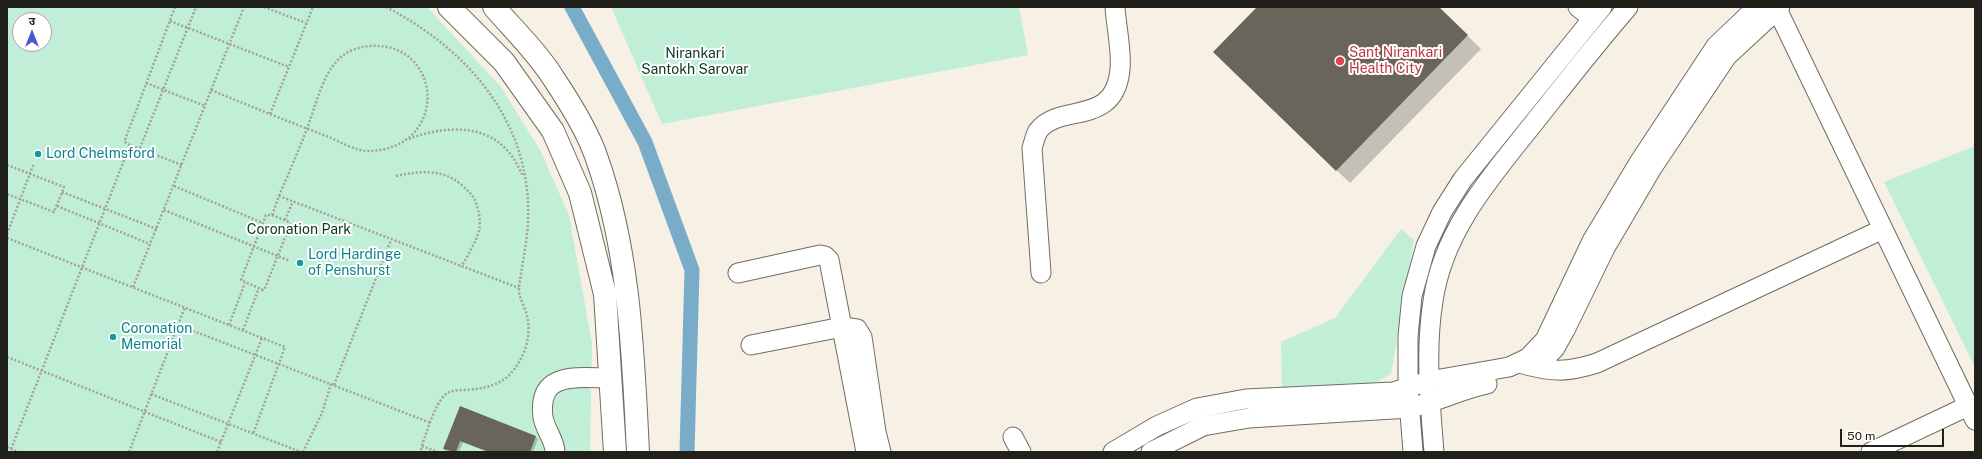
<!DOCTYPE html>
<meta charset="utf-8">
<style>
body{margin:0}
#map{position:relative;width:1982px;height:459px;overflow:hidden;background:#f6f1e4;font-family:"Public Sans","Noto Sans Devanagari",sans-serif}
canvas{display:block}
.frame{position:absolute;inset:0;border:8px solid #22201b;pointer-events:none}
.north{position:absolute;left:12px;top:12px;width:40px;height:40px;box-sizing:border-box;background:#fff;border:1px solid #a7a6a4;border-radius:50%;rotate:0deg;font-size:11px;font-weight:700;line-height:16px;text-align:center;color:#22201b}
.north::after{content:'';display:block;margin:auto;width:14px;height:18px;background:#5056cc;clip-path:polygon(50% 0,100% 100%,50% 72%,0 100%)}
.scale{position:absolute;left:1840px;top:429px;width:104px;height:18px;box-sizing:border-box;border:2px solid #22201b;border-top:0;padding-left:5px;font-size:12px;line-height:14px;white-space:nowrap;color:#22201b;-webkit-text-stroke:3px #fff;paint-order:stroke}
</style>
<div id="map">
<canvas width="1982" height="459"></canvas>
<div class="frame"></div>
<div class="north">उ</div>
<div class="scale">50 m</div>
</div>
<script>
const ctx = document.querySelector('canvas').getContext('2d');
ctx.lineJoin = 'round';
function fill(path, color) { ctx.fillStyle = color; ctx.fill(path, 'evenodd'); }
function stroke(path, color, width, dash) { ctx.strokeStyle = color; ctx.lineWidth = width; ctx.lineCap = dash ? 'butt' : 'round'; ctx.setLineDash(dash || []); ctx.stroke(path); }
function label(font, color, halo, rows, align = 'center') {
  ctx.font = font + ' "Public Sans",sans-serif'; ctx.lineWidth = 4; ctx.setLineDash([]); ctx.textBaseline = 'middle'; ctx.strokeStyle = halo; ctx.fillStyle = color; for (const [text, x, y, turn = 0] of rows) {
    ctx.save(); ctx.translate(x, y); ctx.rotate((+turn || 0) * Math.PI / 180); ctx.textAlign = isNaN(turn) ? turn : align; if (halo) ctx.strokeText(text, 0, 0); ctx.fillText(text, 0, 0); ctx.restore();
  }
}
fill(new Path2D(`
 M7 7H427L501 87 540 150 569 215 592 344 590 452H7ZM20 20H44V44H20Z
 M611 7H1019L1028 55 662 124Z
 M1975 146V367L1884 182Z
 M1401 229 1414 240 1391 374 1373 384 1282 388 1281 342 1335 318Z`), '#c1eed7');
fill(new Path2D(`
 M1259 7H1438L1481 49 1350 183 1228 66Z
 M460 407 535 437 538 439 533 452H488L463 442 459 452 446 451 444 448Z`), '#0003');
stroke(new Path2D(`
 M572 7 645 142 692 270 687 452`), '#79acc9', 15);
fill(new Path2D(`
 M1257 7H1439L1468 35 1336 171 1213 52Z
 M460 406 536 436 530 452H489L460 441 456 452 443 449Z`), '#6a655a');
const minor = new Path2D(`
 M1578 7 1592 18
 M1776 7 1975 420
 M738 273 820 255 825 256 829 260 866 452
 M1041 273 1032 148C1034 142 1035 136 1038 131 1059 102 1115 128 1120 69 1122 51 1116 25 1115 7
 M751 345 842 327 857 329 862 337 876 432 881 452
 M1547 356 1555 348 1565 330 1605 248 1652 168 1727 56 1780 7
 M1519 363C1551 372 1566 373 1597 363L1883 229
 M1013 437 1021 452
 M555 452C555 440 545 430 543 417 537 370 579 378 611 378
 M1113 452 1157 426 1197 408 1246 399 1393 392 1429 381 1509 367 1528 358 1545 340 1592 241 1640 161 1716 46 1757 7
 M1151 452 1203 426 1249 418 1409 408C1437 402 1459 390 1487 384
 M1413 452 1408 387V336L1412 296 1426 246 1442 212 1463 179 1602 7
 M1434 452C1430 402 1425 351 1433 301 1443 231 1490 178 1533 124 1564 85 1595 45 1628 7
 M1871 452 1968 406`);
const major = new Path2D(`
 M449 7 504 62 553 131 580 193 605 294 615 452
 M494 7C514 30 538 53 554 79 568 100 588 133 596 156 630 251 633 353 638 452`);
stroke(minor, '#716d61', 21);
stroke(major, '#716d61', 24);
stroke(new Path2D(`
 M264 7 306 23
 M386 7C469 50 532 123 528 221 527 243 522 265 519 287 518 297 525 306 527 316 531 331 527 349 519 362 507 384 489 388 466 390 459 390 451 390 446 394 434 404 425 437 420 452
 M170 21 289 67
 M146 83 205 106
 M211 90C250 106 289 122 329 137 340 142 356 151 368 151 450 150 444 41 370 46 357 47 344 52 336 62 322 78 316 104 309 123 300 148 289 172 279 196
 M270 114 313 7
 M409 139C439 127 481 123 505 148 513 156 518 166 523 176
 M130 145 125 142V140L175 7
 M140 148 196 7
 M7 165 64 187 54 212 7 194
 M396 176C420 171 443 168 463 186 469 192 473 195 476 203 479 212 481 222 479 231 475 244 468 255 461 267
 M174 186 263 223
 M62 192 157 229
 M57 206 150 244
 M164 210 290 261
 M272 215 289 222 290 225 265 288 263 290 241 280 266 215H272L279 196 519 288
 M285 220 293 201
 M7 234 34 163
 M7 238 285 347 253 434
 M133 287 244 7
 M178 325 431 423
 M229 325 245 283
 M243 330 259 288
 M7 357 221 442
 M334 385 391 240
 M151 394 301 452
 M422 446 438 452
 M7 447 18 452
 M11 449 130 145 182 165
 M129 452 185 307
 M217 452 262 338
 M303 452 322 413 331 384`), '#a4a197', 2.5, [2, 2]);
stroke(minor, '#fff', 19);
stroke(major, '#fff', 22);
for (const [x, y, r, color] of [
 [1340,61,5,"#e0444e"],
 [38,154,4,"#0f9aa8"],
 [300,263,4,"#0f9aa8"],
 [113,337,4,"#0f9aa8"]
]) { const dot = new Path2D(); dot.arc(x, y, r, 0, 2 * Math.PI); ctx.fillStyle = color; ctx.fill(dot); stroke(dot, '#fff', 1.5); }
label('14px', '#be3a42', '#fff', [
 ["Sant Nirankari",1349,53],
 ["Health City",1349,69]
], 'left');
label('14px', '#083725', '#fff', [
 ["Nirankari",695,54],
 ["Santokh Sarovar",695,70],
 ["Coronation Park",299,230]
]);
label('14px', '#0d838f', '#fff', [
 ["Lord Chelmsford",46,154],
 ["Lord Hardinge",308,255],
 ["of Penshurst",308,271],
 ["Coronation",121,329],
 ["Memorial",121,345]
], 'left');
</script>
